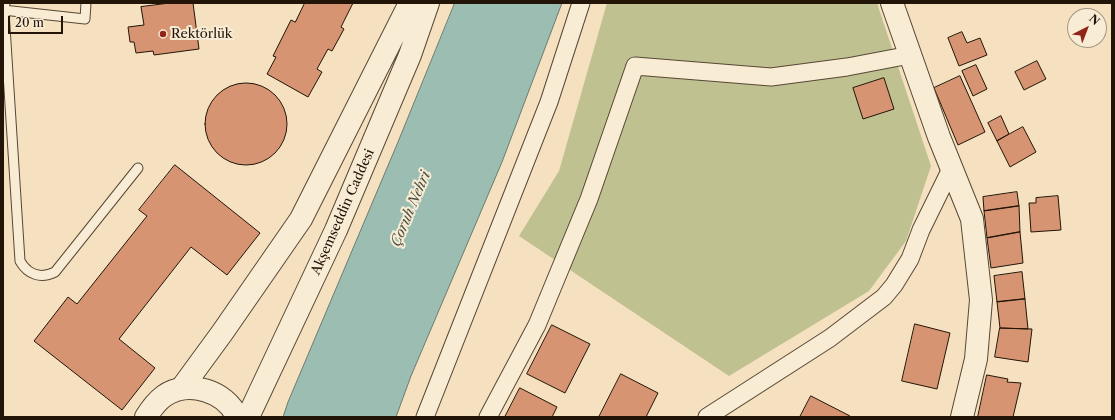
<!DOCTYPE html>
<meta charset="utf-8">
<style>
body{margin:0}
#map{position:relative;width:1115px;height:420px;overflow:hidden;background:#f5e1bf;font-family:"Libre Caslon Text",serif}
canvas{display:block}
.frame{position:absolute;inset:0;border:4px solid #221407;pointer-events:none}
.north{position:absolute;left:1067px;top:8px;width:40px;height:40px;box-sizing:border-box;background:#f8ecd5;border:1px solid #a29683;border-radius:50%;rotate:42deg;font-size:11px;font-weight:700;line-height:16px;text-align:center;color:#221407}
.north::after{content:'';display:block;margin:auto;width:14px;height:18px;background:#8f2418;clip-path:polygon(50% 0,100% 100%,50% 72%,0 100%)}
.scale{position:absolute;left:8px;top:16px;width:55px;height:18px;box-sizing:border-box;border:2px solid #221407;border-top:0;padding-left:5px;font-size:12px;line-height:14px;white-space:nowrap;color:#221407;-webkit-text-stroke:3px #f8ecd5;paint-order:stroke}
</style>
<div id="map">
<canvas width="1115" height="420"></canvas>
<div class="frame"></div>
<div class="north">N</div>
<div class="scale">20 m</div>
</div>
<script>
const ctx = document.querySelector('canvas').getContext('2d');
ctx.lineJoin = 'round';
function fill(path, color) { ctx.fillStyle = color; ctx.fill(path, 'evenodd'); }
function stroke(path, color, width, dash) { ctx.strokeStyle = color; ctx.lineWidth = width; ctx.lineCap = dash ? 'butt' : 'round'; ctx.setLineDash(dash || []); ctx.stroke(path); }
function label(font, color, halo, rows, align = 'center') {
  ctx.font = font + ' "Libre Caslon Text",serif'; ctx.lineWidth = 4; ctx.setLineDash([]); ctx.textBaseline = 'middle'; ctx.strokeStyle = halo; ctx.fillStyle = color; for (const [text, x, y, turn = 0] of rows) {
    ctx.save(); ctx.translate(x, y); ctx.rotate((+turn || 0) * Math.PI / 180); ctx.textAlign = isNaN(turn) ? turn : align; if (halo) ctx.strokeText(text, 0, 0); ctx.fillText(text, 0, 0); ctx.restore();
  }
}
fill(new Path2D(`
 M607 3H877L931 166 906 241 869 291 729 376 519 236 559 171Z`), '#bfc290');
const water = new Path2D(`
 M455 3H562L502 162 411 376 396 417H283L288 402 398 142Z`);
fill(water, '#9cbeb2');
stroke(water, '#6b7a6e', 1);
const building = new Path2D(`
 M170 3H193L199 49 154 55 153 51 136 53 134 42H130L128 27 144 25 141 7Z
 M305 3H353L341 27 344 29 332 51 328 49 317 69 322 72 308 97 267 74 276 57 273 56 291 20 295 22Z
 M962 32 967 43 980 38 987 55 959 66 948 38Z
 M1037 61 1046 79 1024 90 1015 72Z
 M976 65 987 89 973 96 962 71Z
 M960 76 985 132 958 145 934 88Z
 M884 78 894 109 863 119 853 88Z
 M205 124a41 41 0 1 1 82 0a41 41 0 1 1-82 0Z
 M1001 116 1009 134 997 141 988 123Z
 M1023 127 1036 152 1010 167 997 141Z
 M175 165 260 233 227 275 191 247 119 339 155 368 122 410 34 341 68 297 77 304 147 216 139 210Z
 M1017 192 1019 206 984 211 983 197Z
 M1058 196 1061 230 1031 232 1029 203H1036V198Z
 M1019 206 1020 232 987 238 984 211Z
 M1020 232 1023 263 991 268 987 238Z
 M1022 272 1025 299 997 302 994 276Z
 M1025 299 1028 329 1000 328 997 302Z
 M915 324 950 333 937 389 902 381Z
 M552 325 590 344 565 393 527 374Z
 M1000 328 1032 329 1028 362 995 357Z
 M621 374 658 393 646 417H599Z
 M987 375 1008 379 1007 382 1021 383 1013 417H978Z
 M520 388 557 407 552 417H505Z
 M811 396 850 416V417H800Z`);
fill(building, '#d69472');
stroke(building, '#221407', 1);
const service = new Path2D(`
 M5 3 4 11 20 261C28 275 41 279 55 272L138 168
 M3 10 85 19 86 3`);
const minor = new Path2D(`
 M425 417 549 102 581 3
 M488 417 537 325 589 199 635 66 771 77 847 67 910 55
 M707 417 830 338 884 297 894 285 910 259 921 230 948 175H955`);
const tertiary = new Path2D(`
 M892 3 939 137 972 219 981 300 976 359 962 417
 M181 389 222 333 301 219 410 3
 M146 417C151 409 156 402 164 396 188 379 226 391 237 417
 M248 417 336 230 410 55 428 3`);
stroke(service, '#574735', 11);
stroke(minor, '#574735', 19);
stroke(tertiary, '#574735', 24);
stroke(service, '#f8ecd5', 9);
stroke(minor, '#f8ecd5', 17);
stroke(tertiary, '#f8ecd5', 22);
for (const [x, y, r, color] of [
 [163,34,4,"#8f2418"]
]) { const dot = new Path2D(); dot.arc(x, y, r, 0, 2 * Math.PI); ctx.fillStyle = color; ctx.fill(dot); stroke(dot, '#f8ecd5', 1.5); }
label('13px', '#221407', '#f8ecd5', [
 ["Rektörlük",171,34]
], 'left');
label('13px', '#221407', '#f8ecd5', [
 ["Akşemseddin Caddesi",343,212,-66]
]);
label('italic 14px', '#4d5043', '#f8ecd5', [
 ["Çoruh Nehri",411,209,-67]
]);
</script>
